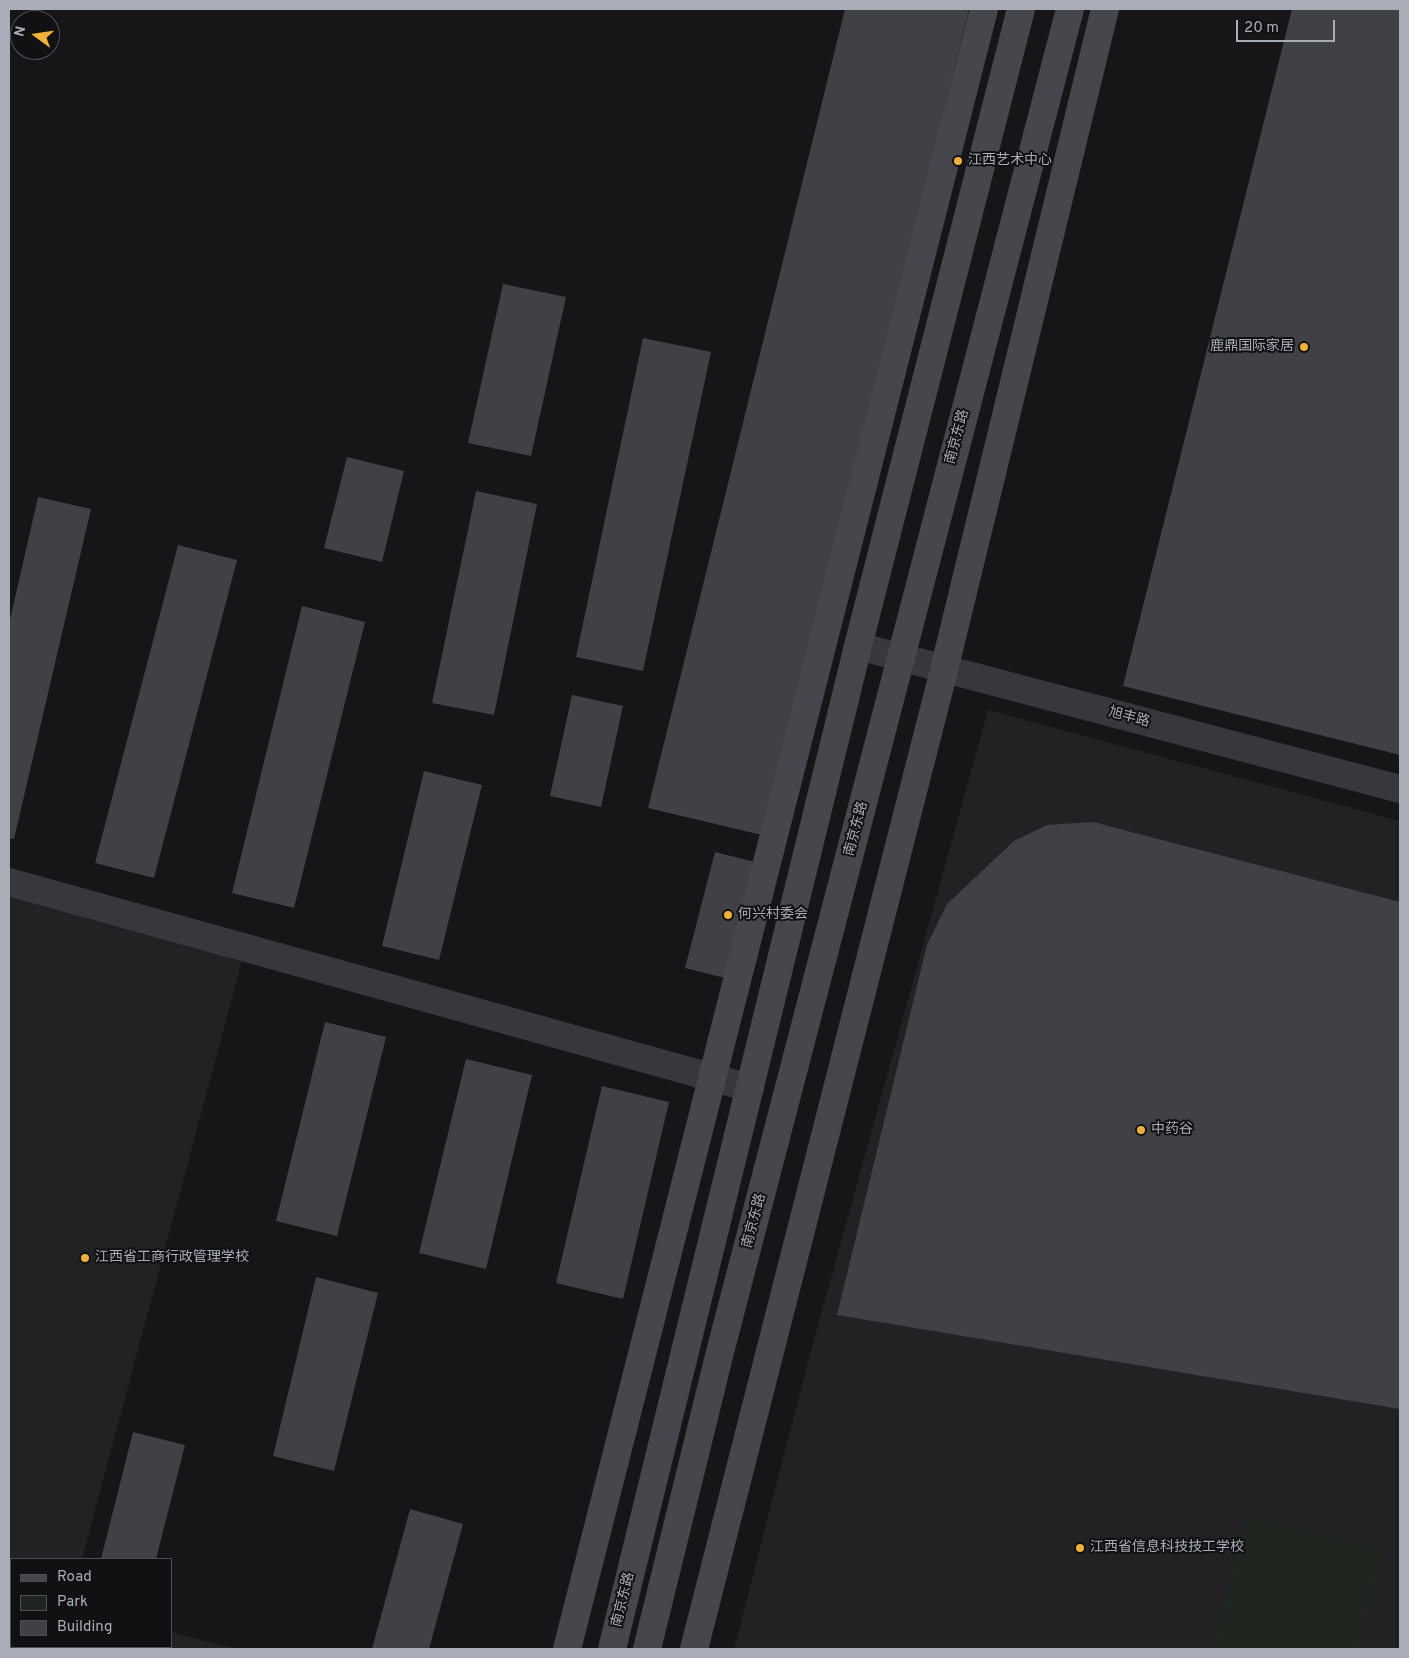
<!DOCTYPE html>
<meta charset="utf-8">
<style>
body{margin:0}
#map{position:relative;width:1409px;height:1658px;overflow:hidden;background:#161618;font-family:Overpass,sans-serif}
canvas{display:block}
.frame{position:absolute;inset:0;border:10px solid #a8adb8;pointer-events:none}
.legend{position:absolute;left:10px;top:1558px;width:162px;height:90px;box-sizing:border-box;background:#111113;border:1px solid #4d4f55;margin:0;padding:6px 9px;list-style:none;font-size:15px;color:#a8adb8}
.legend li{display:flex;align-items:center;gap:10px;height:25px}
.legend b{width:25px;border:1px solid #4d4f55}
.north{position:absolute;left:10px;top:10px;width:50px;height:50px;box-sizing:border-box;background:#111113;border:1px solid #4d4f55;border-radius:50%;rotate:284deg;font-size:14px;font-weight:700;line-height:20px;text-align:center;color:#a8adb8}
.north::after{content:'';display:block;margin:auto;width:18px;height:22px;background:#f2b134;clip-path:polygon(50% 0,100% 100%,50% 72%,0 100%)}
.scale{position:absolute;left:1236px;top:20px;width:99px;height:22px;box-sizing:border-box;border:2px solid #a8adb8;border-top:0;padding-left:6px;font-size:15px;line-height:18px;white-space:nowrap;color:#a8adb8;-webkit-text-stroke:4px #111113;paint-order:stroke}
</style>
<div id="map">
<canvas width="1409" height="1658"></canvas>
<div class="frame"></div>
<ul class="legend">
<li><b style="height:6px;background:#45474d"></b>Road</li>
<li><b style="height:14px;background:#1e261f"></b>Park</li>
<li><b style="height:14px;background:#404145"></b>Building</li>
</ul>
<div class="north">N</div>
<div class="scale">20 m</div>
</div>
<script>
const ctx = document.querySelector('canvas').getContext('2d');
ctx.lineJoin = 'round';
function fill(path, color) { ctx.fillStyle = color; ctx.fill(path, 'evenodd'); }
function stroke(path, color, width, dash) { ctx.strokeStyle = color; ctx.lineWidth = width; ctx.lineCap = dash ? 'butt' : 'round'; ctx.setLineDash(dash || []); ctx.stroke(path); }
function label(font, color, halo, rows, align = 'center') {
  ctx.font = font + ' Overpass,"Noto Sans SC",sans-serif'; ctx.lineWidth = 4; ctx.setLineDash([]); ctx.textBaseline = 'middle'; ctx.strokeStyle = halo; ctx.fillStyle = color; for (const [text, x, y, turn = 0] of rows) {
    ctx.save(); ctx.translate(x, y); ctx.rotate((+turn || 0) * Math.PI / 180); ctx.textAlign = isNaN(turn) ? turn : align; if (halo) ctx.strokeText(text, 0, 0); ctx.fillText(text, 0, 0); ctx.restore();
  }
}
fill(new Path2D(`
 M988 710 1400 821V1649H734L810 1354Z
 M9 895 243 957 82 1559H11V1647H171V1632L236 1649H9Z`), '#222225');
fill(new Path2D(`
 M1247 1515 1382 1549 1357 1649H1214Z`), '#1e261f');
fill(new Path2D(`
 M845 9H969L766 836 648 808Z
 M1292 9H1400V755L1123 686Z
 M503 284 566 297 531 456 468 443Z
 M643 338 711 352 643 671 576 657Z
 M347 457 404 471 382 562 324 548Z
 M476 491 537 504 494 715 432 703Z
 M38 497 91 509 14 839 9 838V624Z
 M178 545 237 560 154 878 95 863Z
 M302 606 365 622 294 908 232 893Z
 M572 695 623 706 601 807 550 796Z
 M424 771 482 785 439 960 382 946Z
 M1093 822 1400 902V1409L837 1315 927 945 947 904 1014 841 1047 825Z
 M715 852 763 864 733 980 685 968Z
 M325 1022 386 1037 337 1236 276 1221Z
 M466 1059 532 1075 486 1269 419 1253Z
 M602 1086 669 1102 623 1299 556 1283Z
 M316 1277 378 1293 334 1471 273 1456Z
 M133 1432 185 1445 156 1559H101Z
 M410 1509 463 1524 429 1649H372Z`), '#404145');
stroke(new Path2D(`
 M858 646 1400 789
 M9 882 750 1088`), '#37383d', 28);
stroke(new Path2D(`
 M567 1649 984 9
 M612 1649 858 646 1021 9
 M647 1649 720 1352 1070 9
 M694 1649 944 670 1105 9`), '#45474d', 28);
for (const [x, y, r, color] of [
 [958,161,5,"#f2b134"],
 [1304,347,5,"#f2b134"],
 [728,915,5,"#f2b134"],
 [1141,1130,5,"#f2b134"],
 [85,1258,5,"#f2b134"],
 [1080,1548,5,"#f2b134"]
]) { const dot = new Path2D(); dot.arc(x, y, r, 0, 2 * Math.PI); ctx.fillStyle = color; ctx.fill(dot); stroke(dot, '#111113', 2); }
label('14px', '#a8adb8', '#111113', [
 ["江西艺术中心",968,161],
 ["鹿鼎国际·家居",1294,347,"right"],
 ["何兴村委会",738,915],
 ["中药谷",1151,1130],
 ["江西省工商行政管理学校",95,1258],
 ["江西省信息科技技工学校",1090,1548]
], 'left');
label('14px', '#a8adb8', '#111113', [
 ["南京东路",958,437,-75],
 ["旭丰路",1129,718,15],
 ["南京东路",857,829,-75],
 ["南京东路",755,1221,-75],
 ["南京东路",624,1600,-76]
]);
</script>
